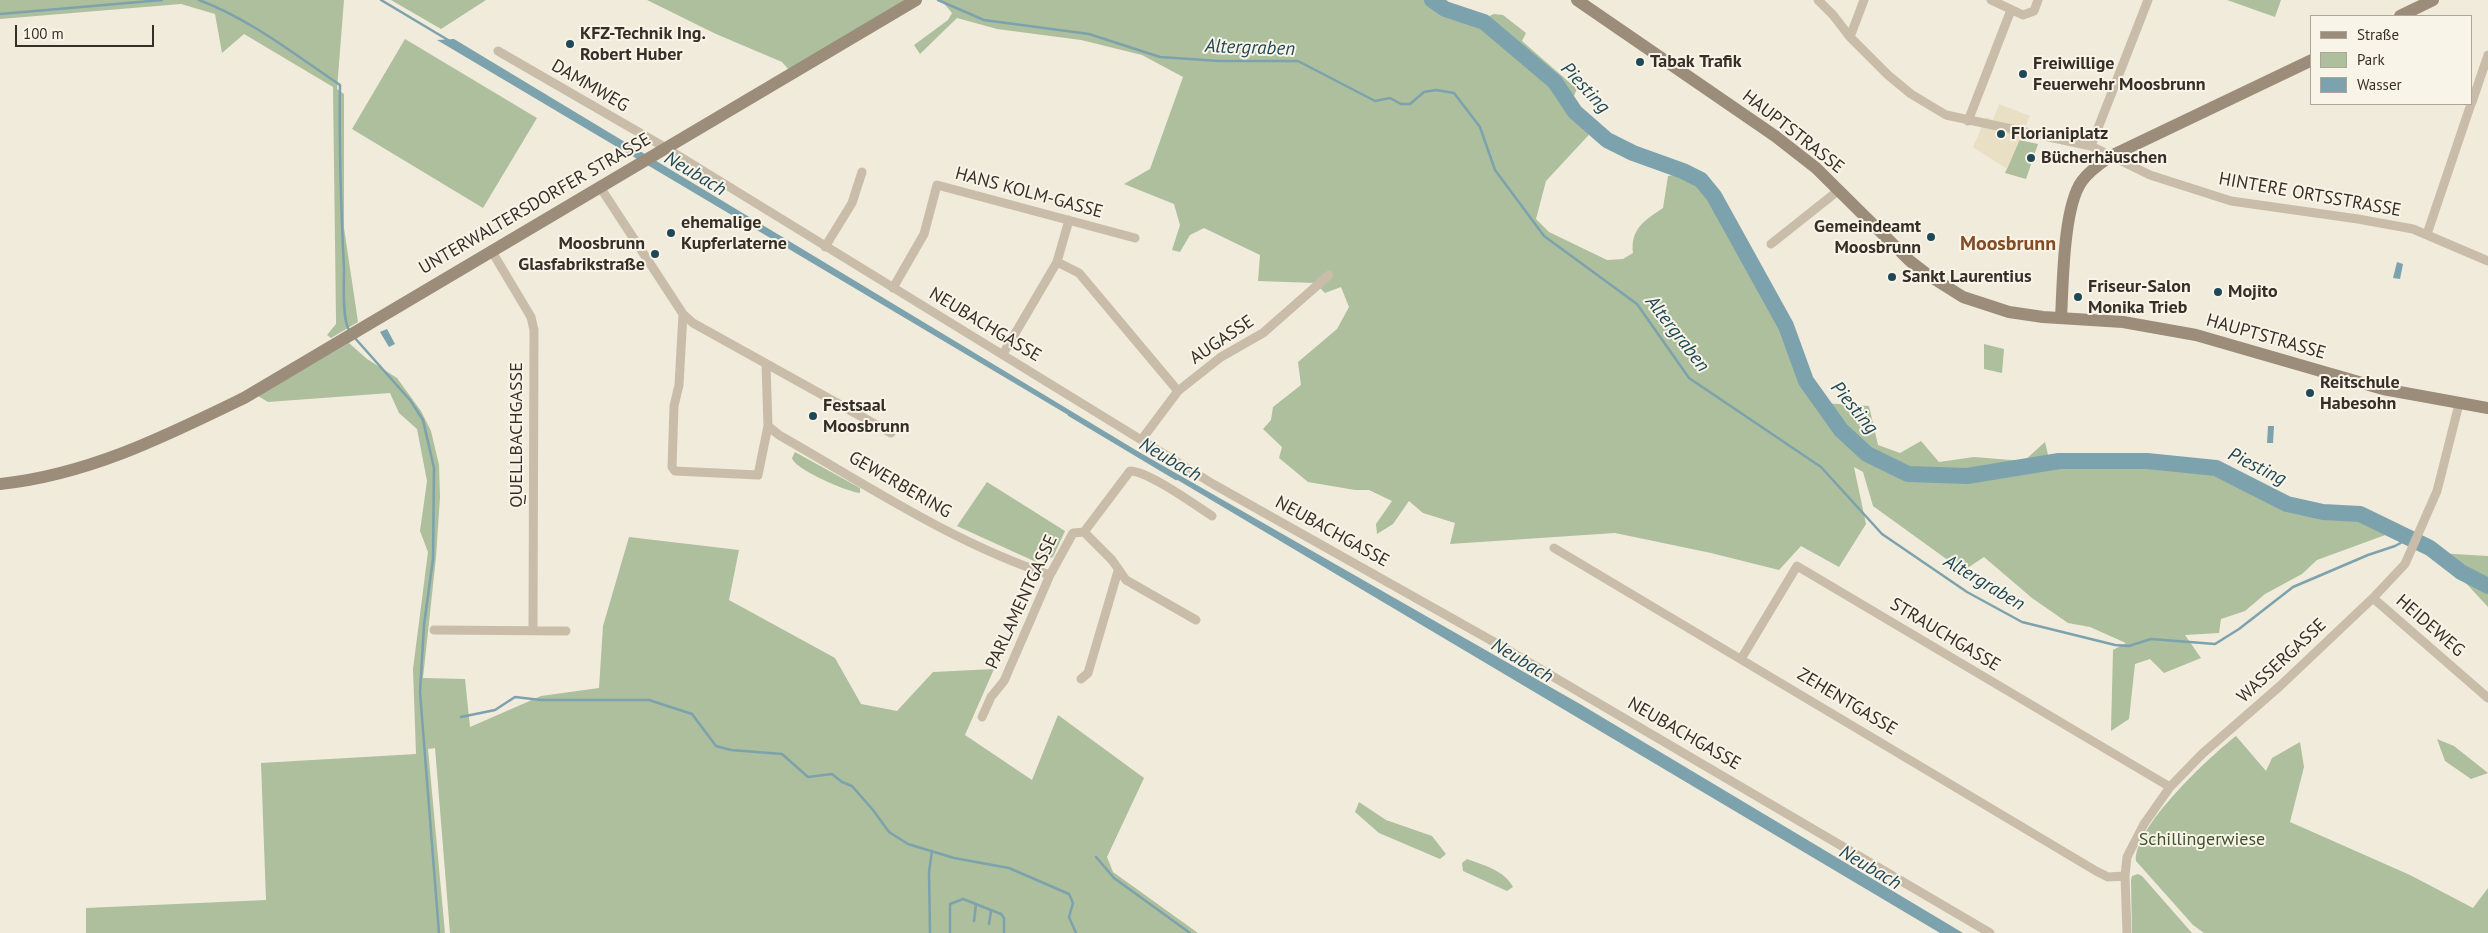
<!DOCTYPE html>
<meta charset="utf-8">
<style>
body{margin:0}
#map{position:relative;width:2488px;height:933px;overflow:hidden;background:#f1ebdc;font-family:"PT Sans",sans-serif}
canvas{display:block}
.legend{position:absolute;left:2310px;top:15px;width:162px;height:90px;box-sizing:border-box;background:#f9f4e8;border:1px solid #aba59b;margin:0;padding:6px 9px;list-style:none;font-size:15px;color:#362f28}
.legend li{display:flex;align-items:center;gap:10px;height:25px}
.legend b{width:25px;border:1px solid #aba59b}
.scale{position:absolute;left:15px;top:25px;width:139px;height:22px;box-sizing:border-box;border:2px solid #362f28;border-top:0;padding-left:6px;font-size:15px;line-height:18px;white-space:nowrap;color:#362f28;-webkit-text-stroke:4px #f9f4e8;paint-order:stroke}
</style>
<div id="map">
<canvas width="2488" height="933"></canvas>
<ul class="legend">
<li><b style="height:6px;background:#9c8d7a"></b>Straße</li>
<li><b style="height:14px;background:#adbf9d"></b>Park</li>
<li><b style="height:14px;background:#7ca2ad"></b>Wasser</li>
</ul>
<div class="scale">100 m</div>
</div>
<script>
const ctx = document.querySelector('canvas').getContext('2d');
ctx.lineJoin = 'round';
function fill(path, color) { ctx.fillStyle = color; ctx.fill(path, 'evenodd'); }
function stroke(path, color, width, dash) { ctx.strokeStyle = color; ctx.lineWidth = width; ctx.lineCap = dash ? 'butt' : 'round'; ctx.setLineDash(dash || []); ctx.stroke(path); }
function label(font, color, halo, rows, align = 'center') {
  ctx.font = font + ' "PT Sans",sans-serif'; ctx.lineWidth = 4; ctx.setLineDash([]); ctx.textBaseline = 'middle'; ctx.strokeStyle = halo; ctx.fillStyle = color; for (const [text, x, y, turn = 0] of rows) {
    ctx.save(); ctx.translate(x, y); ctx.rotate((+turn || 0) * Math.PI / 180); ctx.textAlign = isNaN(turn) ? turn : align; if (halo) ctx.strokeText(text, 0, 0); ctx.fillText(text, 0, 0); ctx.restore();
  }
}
fill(new Path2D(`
 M0 0H344L337 89 344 94V228L358 322 331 338 327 335 336 324V319L333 87 244 34 222 53 215 14 181 4 0 19Z
 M391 0H486L441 29Z
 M647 0H908L790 71 782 62 716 34Z
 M941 0H1426L1439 11 1475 22 1494 14 1503 15 1526 33 1522 41 1577 89 1572 100 1598 125 1546 181 1536 219 1549 232 1607 260 1623 259 1633 253C1630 229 1645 220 1663 208L1668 176 1687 173 1703 190 1747 260 1823 403 1869 406 1878 445 1900 453 1921 441 1939 462 1974 457 2024 461 2045 442 2049 459H2063L2062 466 2152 467V464L2214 472 2289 510 2361 520 2388 534 2317 560 2302 574 2265 594 2245 611 2221 619 2219 633 2185 635 2201 658 2164 673 2150 659 2135 664 2129 719 2111 731 2113 650 2126 643 2090 627 2068 623 2032 598 1984 557 1963 571 1873 506 1863 472 1854 467 1866 524 1839 567 1801 546 1779 570 1711 553 1615 533 1450 544 1455 523 1423 513 1409 501 1393 524 1377 534 1376 524 1392 501 1369 490H1355L1308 482 1279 458 1282 447 1263 429 1271 420 1273 407 1301 385 1298 362 1337 329 1349 307 1341 287 1325 293 1315 283 1258 281 1260 255 1204 228 1190 235 1180 252 1172 250 1180 225 1174 204 1124 184 1150 169 1183 77 1142 55 1081 40 997 29 957 18 920 54 914 45 948 20 952 13Z
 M2227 0H2281L2275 17Z
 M405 39 537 118 483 208 352 129Z
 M2019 140 2038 144 2026 179 2005 173Z
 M349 343 367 359 397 378 421 411 431 431 439 465 440 497 436 557 423 678 465 679 470 727 541 696 599 688 603 626 629 537 739 550 729 600 835 658 861 704 897 711 933 672 994 669 965 735 1032 780 1058 715 1144 778 1107 857 1113 872 1198 933H450L435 748 428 749 445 933H86V908L266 900 261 763 416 754 413 669 428 552 420 531 427 481 417 429 399 413 390 393 268 402 258 396Z
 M1984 344 2004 349 2002 373 1984 369Z
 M795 452 860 488V493C848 492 794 469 792 458Z
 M987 482 1065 531 1053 557 1036 562 957 526Z
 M2438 553 2488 556V607Z
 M2236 736 2266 771 2272 758 2300 742 2304 767 2290 822 2410 875 2473 908 2488 888V933H2204L2193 925 2136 861C2133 828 2210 756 2236 736Z
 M2437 739 2454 746 2488 773 2471 779 2445 761Z
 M1359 802 1386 820 1432 836 1446 854 1440 859 1379 833 1355 812Z
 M1467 859C1484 865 1505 871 1513 887L1507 891 1463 871 1462 863Z
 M2138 874 2142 876 2192 933H2132L2131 880 2132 876Z`), '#adbf9d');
fill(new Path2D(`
 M1999 104 2030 116 2007 169 1973 147 1986 117 1993 120Z`), '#e8dfc4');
fill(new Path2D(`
 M454 39 1139 452 1580 704 1963 933H1940L437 40Z
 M2397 262 2403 264 2400 279 2393 278Z
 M387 329 395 344 389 347 380 332Z
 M2268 426H2274L2273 443H2267Z`), '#7ca2ad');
stroke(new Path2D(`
 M199 0C250 19 294 54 340 85 339 146 341 208 344 269 344 284 342 319 349 330
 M381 0 448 40
 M938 0 984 20 1089 34 1160 57 1219 61H1298L1375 101 1390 98 1401 104H1410L1424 92 1436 90 1454 93 1480 127 1495 170 1544 236 1637 304 1689 378 1821 467 1882 534 1967 592 2022 622 2115 645 2129 646 2151 639 2215 644 2239 629 2293 587 2368 555 2395 546 2408 539
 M0 14 162 0
 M354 337 410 400 423 420 434 468 433 559 424 625 420 692 439 933
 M1069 415 1176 479
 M461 717 495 710 515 697 541 700H649L692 714 716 746 731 750 782 754 808 777 832 774 842 782 852 786 873 810 889 832 908 844 954 858 1009 868 1069 894 1073 903 1069 917 1076 933
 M1096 857 1114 878 1190 933
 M974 921 976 904
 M989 924 991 911
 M930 933 929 872 932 851
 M950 933V904L963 899 1001 914 1004 918V933`), '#7ca2ad', 2.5);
stroke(new Path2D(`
 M1432 0 1445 9 1484 22 1555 82 1575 112 1607 140 1633 153 1683 171 1701 180 1714 196 1786 326 1806 381 1841 430 1867 454 1908 474 1967 476 2059 461H2147L2216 468 2287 504 2323 512 2360 514 2430 548 2461 572 2488 586`), '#7ca2ad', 16);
stroke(new Path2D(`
 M1818 0 1833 15 1850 37 1888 75 1911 94 1946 115 2091 146 2150 175 2231 201 2358 219 2413 229 2488 261
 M1991 0 2023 15 2034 11 2038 0
 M1850 37 1864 0
 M498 51 666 148 1213 484 1494 642 1990 933
 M2472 102 2488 55
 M1968 121 2011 10
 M2091 146 2148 0
 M600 187 683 314 693 323 891 433
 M2427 234 2471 104
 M1771 244 1839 190
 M825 247 852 203 862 172
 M491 250 531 317 534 330 533 630
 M1057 262 1079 273 1178 391
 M893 288 924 234 937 185 1135 238
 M683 314 679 385 674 406 672 467 675 471 758 475 768 426 766 365
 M1003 354 1057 262 1069 220
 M768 426 779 435C867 485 953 543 1050 575
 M1142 439 1178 391 1221 357 1263 333 1329 275
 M1084 532 1130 471C1148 471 1195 505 1212 516
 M1554 548 2096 871 2108 877 2125 876
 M2373 598 2488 698
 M434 630 566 631
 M1741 659 1797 566 2170 787
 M1081 679 1088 673 1118 571
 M982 717 991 697 1004 681 1050 575 1073 533 1084 532 1112 560 1126 580 1196 620
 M2127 933 2125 876 2127 857 2144 824 2170 787 2202 754 2280 686 2373 598 2405 564 2437 491 2459 404`), '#c9bda9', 9);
stroke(new Path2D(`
 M1577 0 1775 136 1816 168 1910 261 1928 275 1963 297 2009 312 2043 317 2123 322 2196 335 2383 389 2488 408
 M2400 16 2433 0
 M2061 318C2063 284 2063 207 2082 181 2090 170 2101 163 2111 156L2312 60
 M0 484C88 475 166 436 244 398L916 0`), '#9c8d7a', 12);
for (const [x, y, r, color] of [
 [570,44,5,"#1f4856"],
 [1640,62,5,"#1f4856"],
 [2023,74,5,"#1f4856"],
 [2001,134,5,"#1f4856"],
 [2031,158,5,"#1f4856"],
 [671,233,5,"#1f4856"],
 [1931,237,5,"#1f4856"],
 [655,254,5,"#1f4856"],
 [1892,277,5,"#1f4856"],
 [2218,292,5,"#1f4856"],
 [2078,297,5,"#1f4856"],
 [2310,393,5,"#1f4856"],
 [813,416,5,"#1f4856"]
]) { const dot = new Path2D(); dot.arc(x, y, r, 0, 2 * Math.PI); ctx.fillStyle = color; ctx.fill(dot); stroke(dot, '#f9f4e8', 2); }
label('bold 18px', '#362f28', '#f9f4e8', [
 ["KFZ-Technik Ing.",580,34],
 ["Robert Huber",580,55],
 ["Tabak Trafik",1650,62],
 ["Freiwillige",2033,64],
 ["Feuerwehr Moosbrunn",2033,85],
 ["Florianiplatz",2011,134],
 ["Bücherhäuschen",2041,158],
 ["ehemalige",681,223],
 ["Kupferlaterne",681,244],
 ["Gemeindeamt",1921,227,"right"],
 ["Moosbrunn",1921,248,"right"],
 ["Moosbrunn",645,244,"right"],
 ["Glasfabrikstraße",645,265,"right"],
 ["Sankt Laurentius",1902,277],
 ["Friseur-Salon",2088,287],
 ["Monika Trieb",2088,308],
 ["Mojito",2228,292],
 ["Reitschule",2320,383],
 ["Habesohn",2320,404],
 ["Festsaal",823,406],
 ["Moosbrunn",823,427]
], 'left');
label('18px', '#362f28', '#f9f4e8', [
 ["DAMMWEG",590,86,30],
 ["HAUPTSTRASSE",1793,132,38],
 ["HANS KOLM-GASSE",1029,193,15],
 ["HINTERE ORTSSTRASSE",2310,195,10],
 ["UNTERWALTERSDORFER STRASSE",535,204,-30],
 ["NEUBACHGASSE",985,325,31],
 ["HAUPTSTRASSE",2266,337,16],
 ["AUGASSE",1222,340,-34],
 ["QUELLBACHGASSE",517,435,-90],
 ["GEWERBERING",900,485,30],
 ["NEUBACHGASSE",1332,532,29],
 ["PARLAMENTGASSE",1022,602,-65],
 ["HEIDEWEG",2430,626,41],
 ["STRAUCHGASSE",1945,635,31],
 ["WASSERGASSE",2282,661,-43],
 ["ZEHENTGASSE",1847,702,31],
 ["NEUBACHGASSE",1684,734,30]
]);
label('18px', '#3e532d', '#f9f4e8', [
 ["Schillingerwiese",2202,840]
]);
label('italic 19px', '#1f4856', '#f9f4e8', [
 ["Altergraben",1250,48,2],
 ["Piesting",1585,88,47],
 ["Neubach",695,174,31],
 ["Altergraben",1677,334,52],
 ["Piesting",1854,408,50],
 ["Neubach",1170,460,30],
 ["Piesting",2257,467,26],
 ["Altergraben",1984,583,31],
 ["Neubach",1522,661,31],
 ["Neubach",1870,868,31]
]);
label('bold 20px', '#824c25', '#f9f4e8', [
 ["Moosbrunn",2008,244]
]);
</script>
